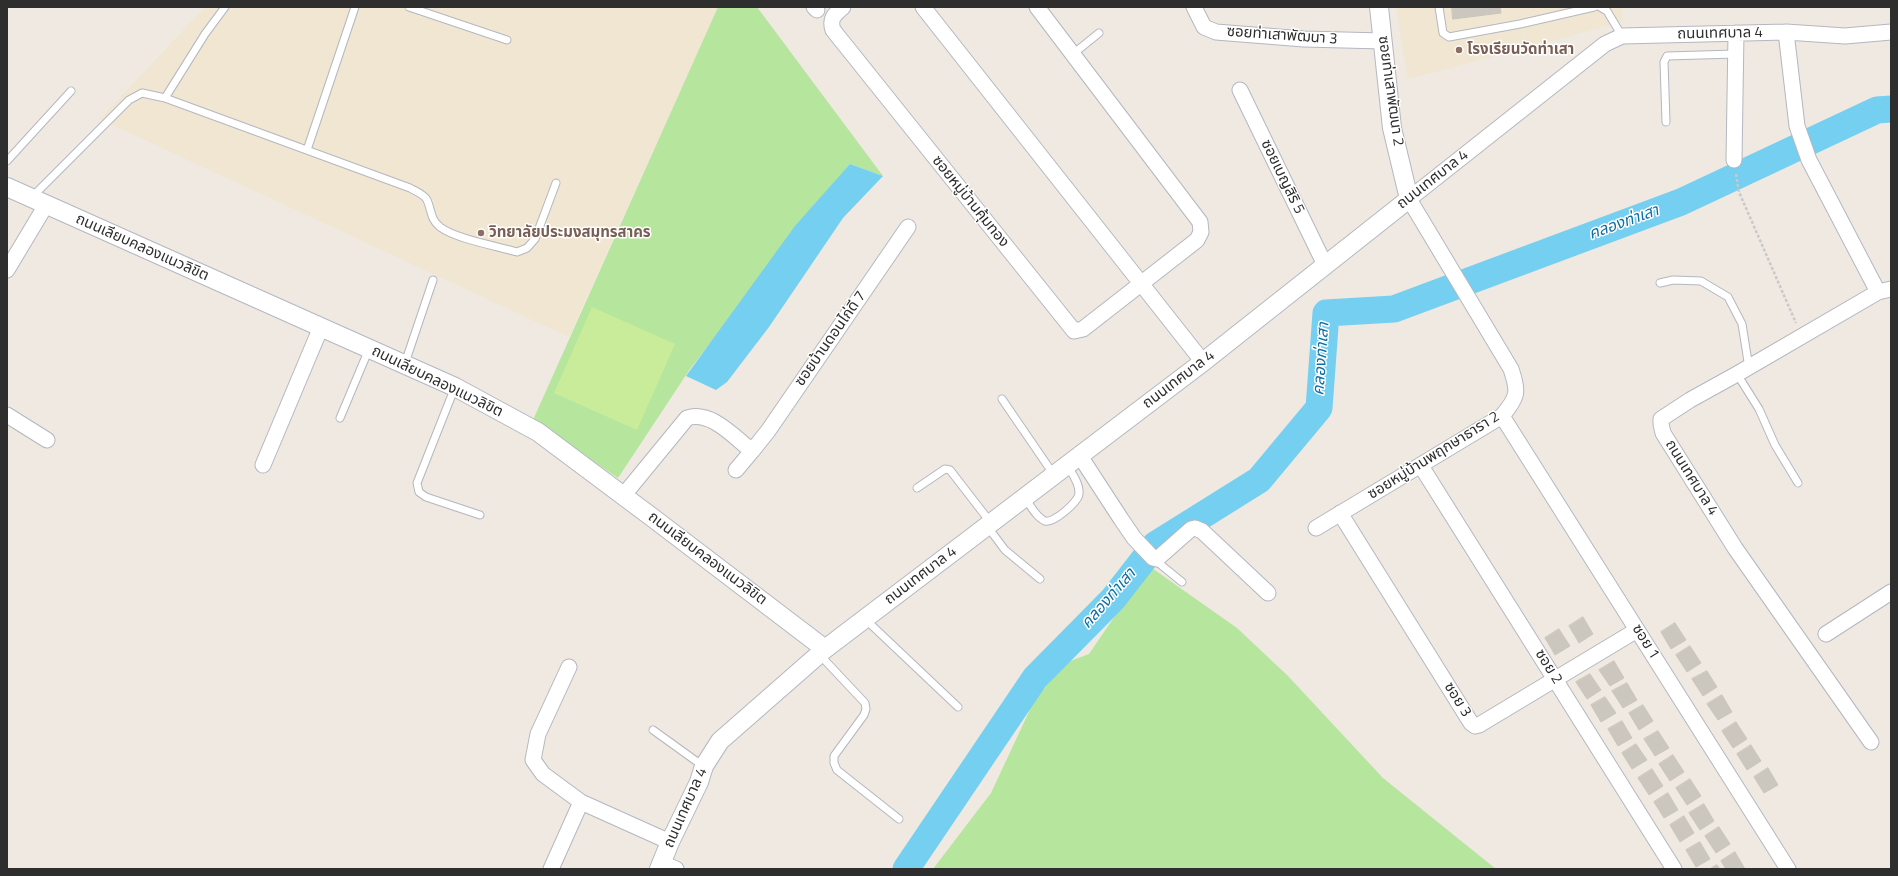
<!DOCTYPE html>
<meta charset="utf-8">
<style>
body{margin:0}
#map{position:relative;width:1898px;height:876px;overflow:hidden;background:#efe9e1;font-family:"Titillium Web",sans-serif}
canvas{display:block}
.frame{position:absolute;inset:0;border:8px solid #2e2e2e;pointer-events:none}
</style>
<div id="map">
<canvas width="1898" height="876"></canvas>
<div class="frame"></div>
</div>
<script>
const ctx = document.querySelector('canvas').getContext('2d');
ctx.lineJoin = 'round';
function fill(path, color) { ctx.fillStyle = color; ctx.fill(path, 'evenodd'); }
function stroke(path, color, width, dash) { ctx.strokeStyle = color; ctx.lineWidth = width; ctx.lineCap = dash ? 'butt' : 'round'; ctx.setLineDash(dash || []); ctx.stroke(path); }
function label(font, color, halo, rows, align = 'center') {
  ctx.font = font + ' "Titillium Web","Noto Sans Thai",sans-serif'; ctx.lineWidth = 3; ctx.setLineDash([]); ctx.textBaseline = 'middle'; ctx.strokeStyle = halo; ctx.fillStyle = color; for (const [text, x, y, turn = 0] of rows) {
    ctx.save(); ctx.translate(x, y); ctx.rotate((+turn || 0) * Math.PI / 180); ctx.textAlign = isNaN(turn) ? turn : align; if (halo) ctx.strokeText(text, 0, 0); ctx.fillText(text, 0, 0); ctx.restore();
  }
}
fill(new Path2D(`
 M205 7H718L569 337 100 119Z
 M1396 7H1621L1622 22 1408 79Z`), '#f0e6d1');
fill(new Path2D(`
 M718 7H757L883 176 850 164 690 369 618 478 533 420Z
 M1149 566 1237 628 1288 676 1383 778 1496 869H933L991 793 1034 701 1065 663 1089 654Z`), '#b6e59e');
fill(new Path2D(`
 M592 307 675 344 637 430 554 393Z`), '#c9ec9a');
fill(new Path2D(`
 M850 164 883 176 843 218 769 327 727 382 716 390 686 376 795 226Z`), '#75cff0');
stroke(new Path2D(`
 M906 869 1035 678 1113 599 1155 545 1259 480 1319 408 1326 313 1394 309 1681 202 1877 110 1891 109`), '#75cff0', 27);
const building = new Path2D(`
 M1452 7H1500L1501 13 1453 19Z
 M1583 617 1593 634 1579 643 1569 626Z
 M1675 623 1686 640 1671 649 1661 632Z
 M1559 629 1570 646 1555 655 1545 638Z
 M1690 646 1701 663 1687 672 1676 655Z
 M1614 661 1624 678 1610 686 1599 670Z
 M1707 671 1717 687 1703 696 1692 679Z
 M1590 674 1601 690 1587 699 1576 682Z
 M1627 683 1637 700 1623 708 1612 691Z
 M1722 695 1732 712 1718 720 1707 704Z
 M1605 697 1616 713 1601 722 1591 705Z
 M1643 705 1653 721 1639 730 1629 713Z
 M1622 721 1632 738 1618 746 1608 729Z
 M1736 722 1747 739 1733 748 1722 731Z
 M1658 731 1669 748 1655 756 1644 739Z
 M1636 744 1647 760 1632 769 1622 753Z
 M1751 745 1761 761 1747 770 1737 754Z
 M1673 755 1684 772 1670 781 1659 764Z
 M1768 768 1778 785 1764 793 1754 777Z
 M1652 769 1663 786 1649 795 1638 778Z
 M1690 779 1701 796 1687 805 1676 788Z
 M1668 793 1678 810 1664 818 1654 802Z
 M1704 804 1714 821 1700 830 1689 813Z
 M1684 816 1694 833 1680 842 1670 825Z
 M1719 827 1730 844 1716 853 1705 836Z
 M1700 842 1710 859 1696 867 1686 850Z
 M1735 852 1745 869H1726L1721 861Z
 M1717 865 1720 869H1710Z`);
fill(building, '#cbc7bf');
stroke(building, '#cbc5ba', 1);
const service = new Path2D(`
 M409 7 507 40
 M1439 7 1443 33 1449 37 1520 24 1594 7
 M1600 7 1607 11 1622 36
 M1073 54 1099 33
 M165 98 205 34 225 7
 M1666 122 1664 62 1667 56 1735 54
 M307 150 355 7
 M7 161 71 91
 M32 197 129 100 142 93 165 98 410 188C415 191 424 194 427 200 432 211 430 219 440 227 456 239 497 246 517 252L527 248 535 239 556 183
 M1660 283 1673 280 1701 281 1728 297 1742 324 1749 368
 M405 363 433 280
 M1737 374 1759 409 1775 445 1798 483
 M455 387 417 483 419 492 426 497 480 515
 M1002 399 1054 475
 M340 418 369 349
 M917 488 945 469 950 470 991 523
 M1025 498C1030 505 1037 518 1045 521 1053 524 1078 502 1079 494 1080 484 1072 473 1067 465
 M987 526 1005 550 1040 579
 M1155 560 1182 582
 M865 619 958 707
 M819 654 865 703 866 709 864 715 834 756V763L837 770 899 819
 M653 730 703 766`);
const minor = new Path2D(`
 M814 7 817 10
 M843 7C835 14 829 18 833 30L1074 331 1083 329 1197 240 1201 232 1200 222 1037 7
 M923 7 1203 362
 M1194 7 1204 27 1216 32 1304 39 1383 41
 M1786 32 1797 126 1809 160 1878 292
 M1240 90 1325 265
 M1734 160 1736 33
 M7 270 46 205
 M7 415 47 440
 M1502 416 1788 869
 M1080 456 1121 519 1134 538 1153 558 1157 559 1191 529 1195 528 1202 531 1268 593
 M263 465 321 327
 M1421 466 1674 869
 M736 470 752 451
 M623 496 687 418C711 410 734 437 752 451L768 431 908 227
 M1340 513 1471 723 1475 726 1479 725 1637 630
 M1316 528 1502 416C1518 397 1519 392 1511 369L1409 199 1605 44 1622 36 1786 32 1845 36 1891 32
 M1826 634 1891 592
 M569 667 538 734 533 760 543 774 581 802 670 842
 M1871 742 1735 548 1663 433 1661 424V419L1690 400 1737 374 1878 292 1891 289
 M662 863 676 869
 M551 869 581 802`);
const tertiary = new Path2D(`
 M7 187 455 387 538 432 653 518 825 649
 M659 869 670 842 699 782 704 766 720 741 825 649 1203 362 1409 199 1392 128 1379 7`);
stroke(service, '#b4b7c1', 9);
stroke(minor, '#b4b7c1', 17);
stroke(tertiary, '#b4b7c1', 20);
stroke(new Path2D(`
 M1736 174 1739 192 1796 323`), '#c9c9c9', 2.5, [3, 2]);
stroke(service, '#fff', 7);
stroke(minor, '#fff', 15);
stroke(tertiary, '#fff', 18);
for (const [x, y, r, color] of [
 [1459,50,4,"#8d6e63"],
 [481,233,4,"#8d6e63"]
]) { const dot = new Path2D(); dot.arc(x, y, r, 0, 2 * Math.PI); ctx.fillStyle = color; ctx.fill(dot); stroke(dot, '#fff', 1.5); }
label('15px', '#2e2e2e', '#fff', [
 ["ถนนเทศบาล 4",1720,34,-1],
 ["ซอยท่าเสาพัฒนา 3",1282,36,4],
 ["ซอยท่าเสาพัฒนา 2",1390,91,82],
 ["ซอยเบญสิริ 5",1282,177,64],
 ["ถนนเทศบาล 4",1433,180,-38],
 ["ซอยหมู่บ้านคุ้มทอง",970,202,51],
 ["ถนนเลียบคลองแนวลิขิต",142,248,24],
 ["ซอยบ้านดอนไก่ดี 7",831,339,-55],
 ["ถนนเทศบาล 4",1179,380,-37],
 ["ถนนเลียบคลองแนวลิขิต",437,382,26],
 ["ซอยหมู่บ้านพฤกษาธารา 2",1434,456,-32],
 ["ถนนเทศบาล 4",1691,478,58],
 ["ถนนเลียบคลองแนวลิขิต",707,559,37],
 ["ถนนเทศบาล 4",921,576,-37],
 ["ซอย 1",1645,642,58],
 ["ซอย 2",1548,667,58],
 ["ซอย 3",1457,700,58],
 ["ถนนเทศบาล 4",686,808,-66]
]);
label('bold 15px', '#785e54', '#fff', [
 ["โรงเรียนวัดท่าเสา",1467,50],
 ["วิทยาลัยประมงสมุทรสาคร",489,233]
], 'left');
label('italic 16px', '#0d6fa3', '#fff', [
 ["คลองท่าเสา",1624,223,-20],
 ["คลองท่าเสา",1322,359,-86],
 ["คลองท่าเสา",1109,599,-49]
]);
</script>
